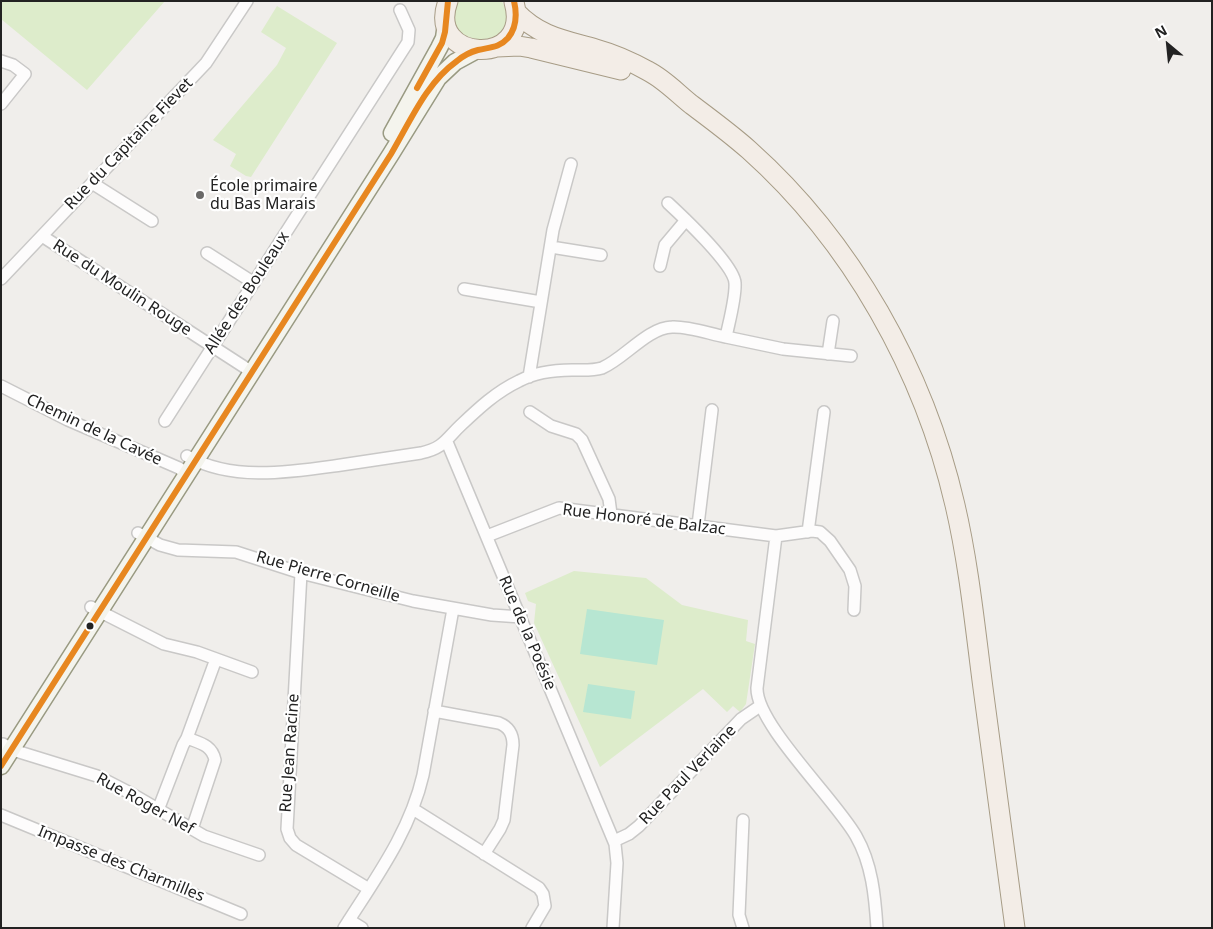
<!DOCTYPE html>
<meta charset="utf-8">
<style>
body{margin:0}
#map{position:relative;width:1213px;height:929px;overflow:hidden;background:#f0eeeb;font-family:"Noto Sans",sans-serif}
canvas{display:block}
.frame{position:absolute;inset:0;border:2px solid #222;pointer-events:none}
.north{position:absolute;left:1143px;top:20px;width:50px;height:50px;-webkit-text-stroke:4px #fff;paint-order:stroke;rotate:332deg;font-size:14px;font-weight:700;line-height:20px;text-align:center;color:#222}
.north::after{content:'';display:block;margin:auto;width:18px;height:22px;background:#222;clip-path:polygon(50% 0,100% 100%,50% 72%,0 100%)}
</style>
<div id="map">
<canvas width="1213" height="929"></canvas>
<div class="frame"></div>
<div class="north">N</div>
</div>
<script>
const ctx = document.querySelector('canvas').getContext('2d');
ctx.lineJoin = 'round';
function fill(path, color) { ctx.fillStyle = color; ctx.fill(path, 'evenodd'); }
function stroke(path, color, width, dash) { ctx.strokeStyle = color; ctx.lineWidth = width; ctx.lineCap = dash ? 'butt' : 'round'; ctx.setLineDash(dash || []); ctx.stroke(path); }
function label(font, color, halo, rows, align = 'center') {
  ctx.font = font + ' "Noto Sans",sans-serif'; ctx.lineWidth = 4.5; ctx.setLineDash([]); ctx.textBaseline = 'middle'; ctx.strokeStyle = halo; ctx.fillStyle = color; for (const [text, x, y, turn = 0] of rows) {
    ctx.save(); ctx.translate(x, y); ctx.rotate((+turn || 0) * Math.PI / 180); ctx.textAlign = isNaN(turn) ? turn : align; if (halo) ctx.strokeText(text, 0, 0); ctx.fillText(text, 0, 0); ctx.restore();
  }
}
fill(new Path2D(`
 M1 1H165L87 90 1 19Z
 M459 1H502C528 54 432 50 459 1Z
 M277 6 337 43 251 177 246 176 230 166 236 154 213 140 277 65 286 48 261 32Z
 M574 571 646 578 682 605 748 620 746 641 755 644 746 704 740 712 733 706 727 712 703 689 600 767 534 623 536 604 528 601 525 593Z`), '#ddeccb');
fill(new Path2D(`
 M587 609 664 620 657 665 580 654Z
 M588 684 635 691 631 719 583 712Z`), '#b7e6d2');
const minor = new Path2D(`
 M1 61 13 65 25 74 1 104
 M92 183 152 221
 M42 236 252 372
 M551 247 601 255
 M207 253 254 283
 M660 266 665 245 686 220
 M1 279 206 63 247 1
 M464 289 541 302
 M726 337 783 349 851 356
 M828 354 833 321
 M529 377 553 230 571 164
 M1 386 68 420 179 468 187 474
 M530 412 551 426 576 434 582 440 609 499 611 514
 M165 421 408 42 409 30 400 10
 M447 442 615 844 617 863 613 928
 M187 456C233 482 291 472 341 465 368 461 395 457 421 453 444 448 446 439 461 425 479 408 496 392 519 381 534 373 555 370 572 370 582 370 592 371 602 368 625 358 647 328 672 327 688 326 710 334 726 337 729 322 736 297 735 283 734 265 682 216 668 203
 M698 525 712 410
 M808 532 824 412
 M138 533 160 545 178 550 236 552 301 573 413 601 492 615 521 617
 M487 536 559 508 776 536 812 531 820 532 830 541 850 570 855 586 854 610
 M776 536 757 688C756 724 835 799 856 836 872 864 875 896 877 928
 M301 573 287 829 290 838 296 845 369 889
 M91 607 164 644 197 652 252 672
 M434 711 499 723C509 727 513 734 513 745L504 820 500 829 484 854
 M3 744 16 751 97 776 132 794 204 836 259 855
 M413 809 539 888 543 894 545 906 532 928
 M158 810 183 745 187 738
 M1 815 241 914
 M192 829 215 760C212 745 200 743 187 738L216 659
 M614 841 629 834 639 826 741 719 760 706
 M349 920 362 928
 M344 928C375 879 410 832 423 775L453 609
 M743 928 739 915 743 820`);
const secondary = new Path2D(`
 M392 133 439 48 444 38 446 24
 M1 766 391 154 438 78 455 62 477 50`);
const primary = new Path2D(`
 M448 1C425 63 533 68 514 2
 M516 12C540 37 565 40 596 49 614 54 632 62 648 71 664 79 678 94 692 105 712 120 731 134 749 150 852 242 924 371 955 505 969 565 975 627 983 688 993 768 1004 848 1015 928
 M497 47 519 46 531 48 621 70`);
stroke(minor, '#c9c8c7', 14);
stroke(secondary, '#999a82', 19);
stroke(primary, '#a79c86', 21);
stroke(minor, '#fdfcfc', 11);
stroke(secondary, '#f4f4ed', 16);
stroke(primary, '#f3ede7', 19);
stroke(new Path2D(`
 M417 88 442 43 445 32 448 1
 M1 766 391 154C410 122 426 83 457 61 463 56 470 52 478 50 490 47 499 48 508 38 517 27 517 14 514 1`), '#e78720', 6);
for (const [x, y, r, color] of [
 [200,195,5,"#6a6968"],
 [90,626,4.5,"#222"]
]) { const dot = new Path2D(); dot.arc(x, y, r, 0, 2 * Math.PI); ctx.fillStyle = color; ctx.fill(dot); stroke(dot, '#fff', 2); }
label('16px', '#222', '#fff', [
 ["Rue du Capitaine Fievet",129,144,-46],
 ["Rue du Moulin Rouge",122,288,33],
 ["Allée des Bouleaux",247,293,-57],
 ["Chemin de la Cavée",94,430,25],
 ["Rue Honoré de Balzac",644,520,7],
 ["Rue Pierre Corneille",328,577,16],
 ["Rue de la Poésie",527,633,67],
 ["Rue Jean Racine",290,753,-86],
 ["Rue Paul Verlaine",688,775,-46],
 ["Rue Roger Nef",145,804,29],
 ["Impasse des Charmilles",121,864,22]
]);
label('16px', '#222', '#fff', [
 ["École primaire",210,186],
 ["du Bas Marais",210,204]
], 'left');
</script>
